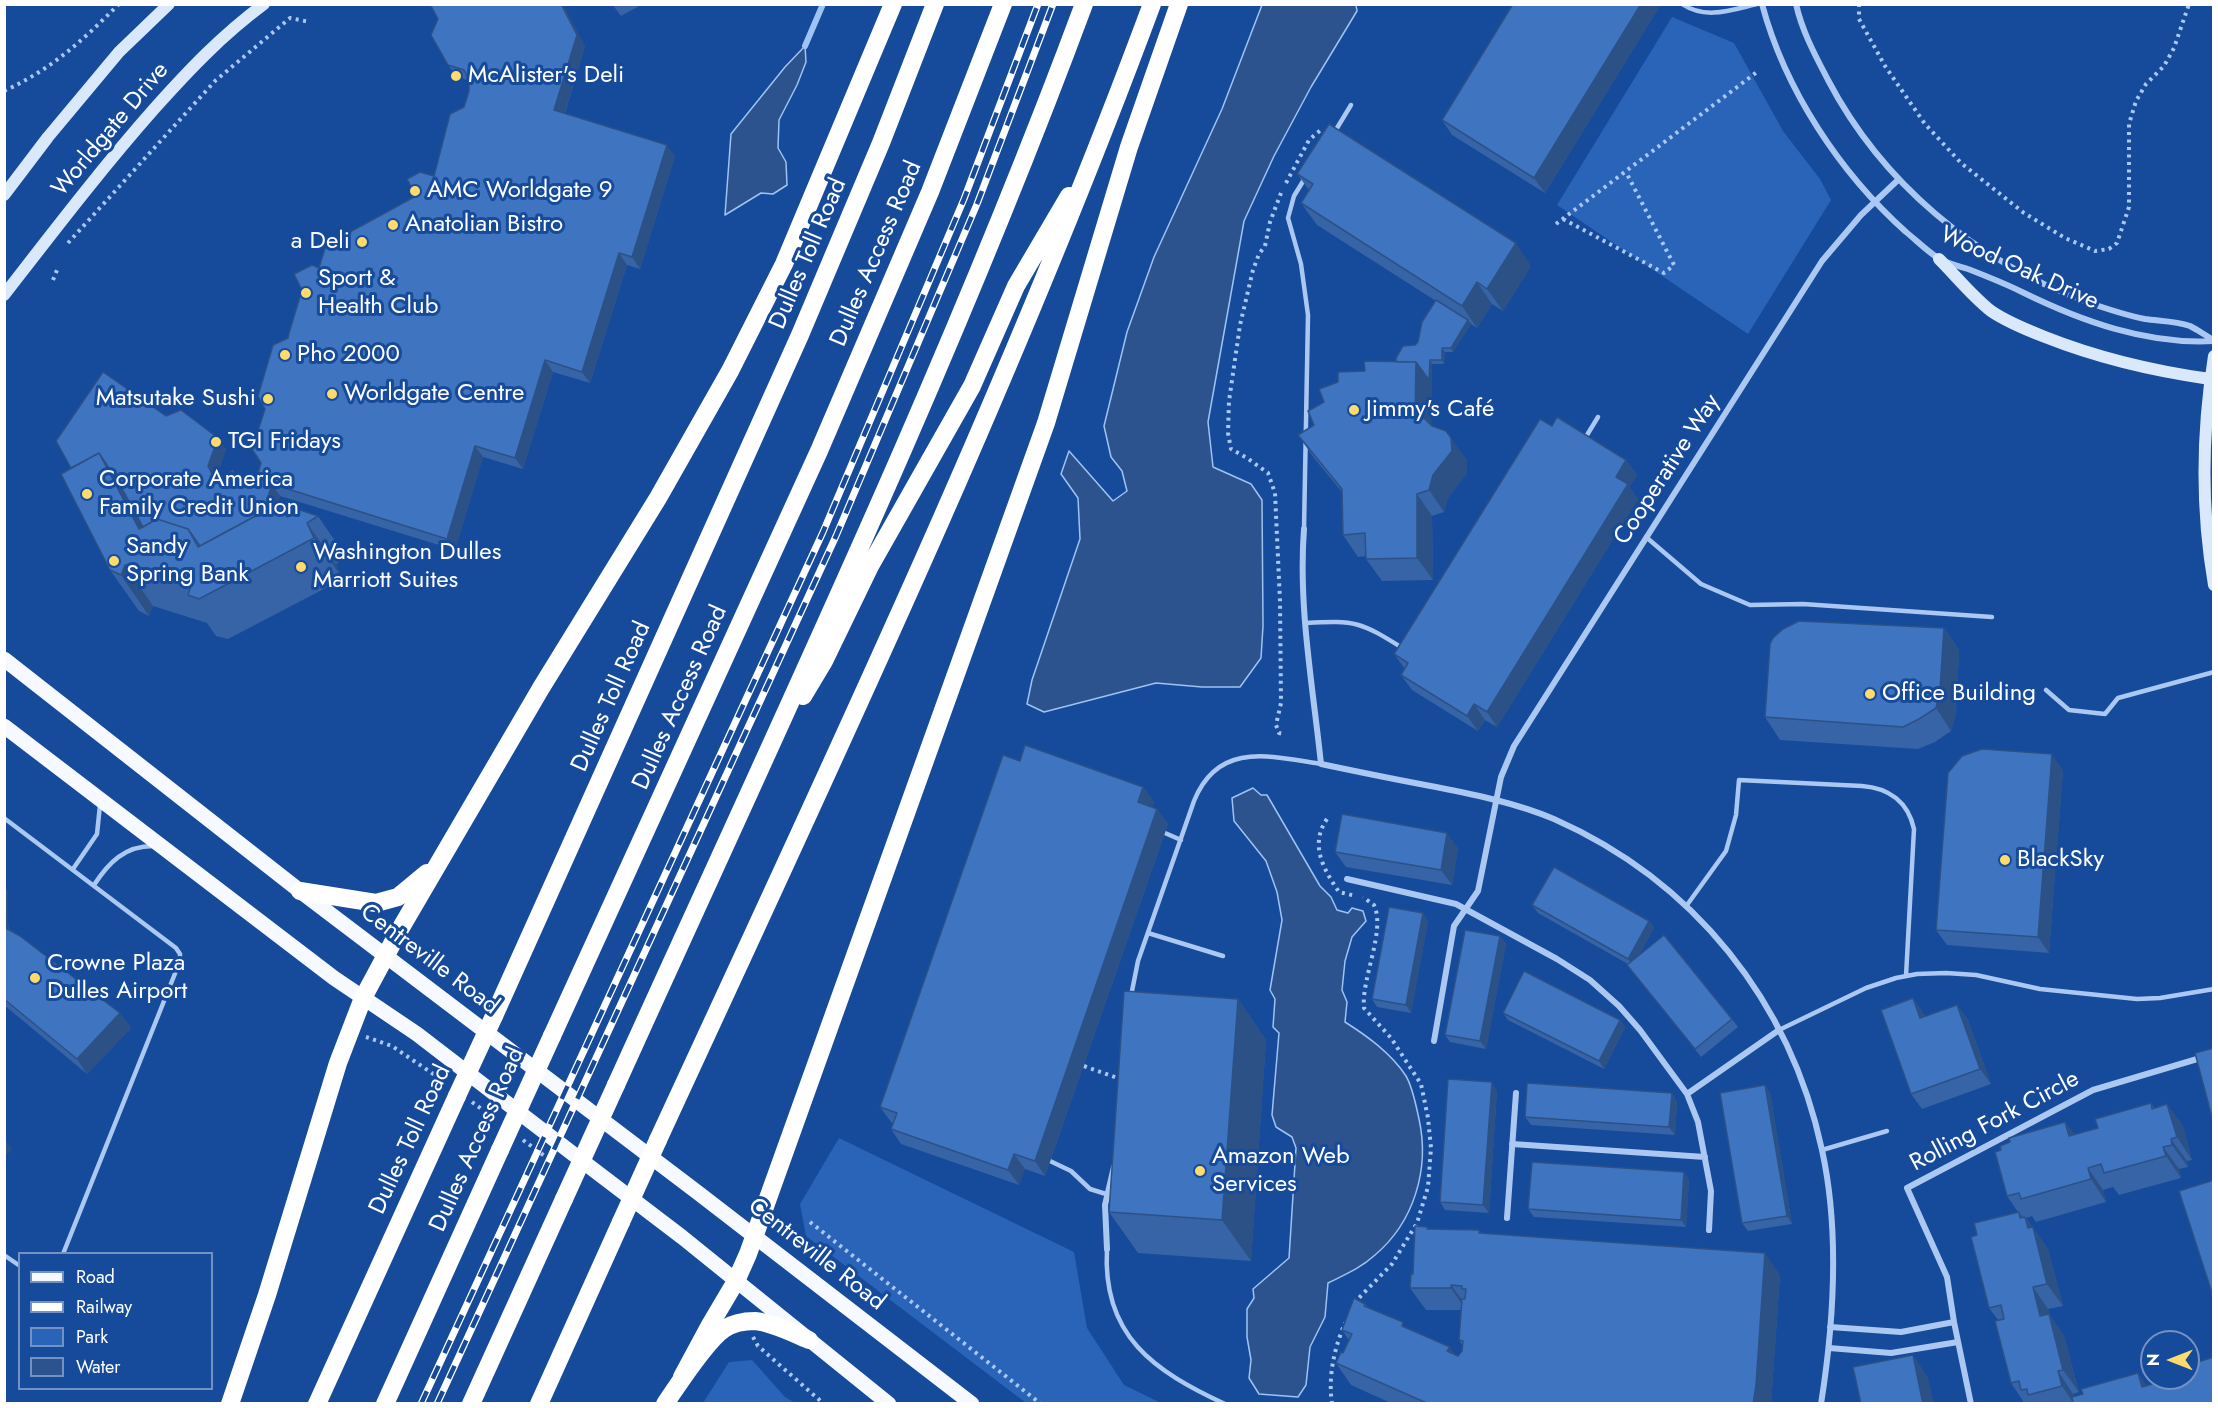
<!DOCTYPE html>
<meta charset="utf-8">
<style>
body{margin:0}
#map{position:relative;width:2218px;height:1408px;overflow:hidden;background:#164a9a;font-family:Jost,sans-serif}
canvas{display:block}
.frame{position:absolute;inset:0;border:6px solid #fff;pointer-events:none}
.legend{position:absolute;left:18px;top:1252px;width:195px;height:138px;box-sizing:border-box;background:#164a9a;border:2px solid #7392c2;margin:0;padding:8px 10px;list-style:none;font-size:18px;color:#fff}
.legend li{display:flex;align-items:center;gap:12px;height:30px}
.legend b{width:30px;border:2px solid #7392c2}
.north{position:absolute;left:2140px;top:1330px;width:60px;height:60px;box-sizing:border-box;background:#164a9a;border:2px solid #7392c2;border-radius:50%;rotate:270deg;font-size:16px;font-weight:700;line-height:24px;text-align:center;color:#fff}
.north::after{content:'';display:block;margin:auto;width:21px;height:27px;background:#ffdb6c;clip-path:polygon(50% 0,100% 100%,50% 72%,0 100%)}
</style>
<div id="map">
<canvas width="2218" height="1408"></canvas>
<div class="frame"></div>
<ul class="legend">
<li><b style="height:8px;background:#f6f9ff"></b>Road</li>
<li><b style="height:8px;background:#fff"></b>Railway</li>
<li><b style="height:16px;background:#2a64b8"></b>Park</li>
<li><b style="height:16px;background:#2d538e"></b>Water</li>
</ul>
<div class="north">N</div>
</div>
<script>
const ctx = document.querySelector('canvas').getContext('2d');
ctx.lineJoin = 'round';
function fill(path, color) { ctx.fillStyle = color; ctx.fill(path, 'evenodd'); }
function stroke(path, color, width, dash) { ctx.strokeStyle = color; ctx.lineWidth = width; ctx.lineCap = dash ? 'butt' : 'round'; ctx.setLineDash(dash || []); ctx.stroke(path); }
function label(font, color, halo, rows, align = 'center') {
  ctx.font = font + ' Jost,sans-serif'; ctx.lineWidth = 6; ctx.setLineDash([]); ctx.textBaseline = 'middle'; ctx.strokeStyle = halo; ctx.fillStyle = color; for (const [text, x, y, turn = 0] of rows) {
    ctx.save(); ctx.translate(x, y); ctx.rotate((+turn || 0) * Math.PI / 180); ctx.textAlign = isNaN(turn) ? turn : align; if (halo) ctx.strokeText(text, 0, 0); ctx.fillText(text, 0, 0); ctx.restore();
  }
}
fill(new Path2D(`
 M1672 17 1734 43 1783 131 1820 179 1831 200 1748 334 1557 205Z
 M839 1138 1074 1252 1087 1328 1124 1385 1161 1403H1026L806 1236 800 1204Z
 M752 1360 785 1397 795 1403H703L729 1362Z`), '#2a64b8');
const water = new Path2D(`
 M1262 5H1356L1357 11 1311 87 1274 156 1244 221 1208 422 1213 467 1251 484 1262 500 1263 626 1261 658 1240 687H1202L1156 683 1044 712 1027 704 1032 680 1080 539 1078 498 1061 474 1069 451 1113 501 1127 491 1122 471 1111 457 1104 426 1127 332 1154 257 1222 109Z
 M805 46 806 62 797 85 779 120 778 148 786 162 787 185 773 194 761 193 725 215 731 134 785 67Z
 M1253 788 1261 795H1267L1320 886 1331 897 1337 910 1348 913 1352 908 1363 911 1366 921 1352 937 1345 961 1342 990 1347 1002 1345 1022C1367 1036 1391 1053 1406 1076 1413 1088 1416 1106 1419 1119 1430 1169 1414 1222 1375 1255 1361 1268 1344 1275 1328 1283L1325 1317 1310 1347 1306 1385 1298 1397 1259 1394 1249 1378 1251 1360 1247 1337V1309L1254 1298 1253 1289 1289 1258 1296 1148 1292 1137 1276 1127 1272 1115 1279 1033 1273 1027 1275 999 1270 990 1282 920 1277 892 1266 861 1234 821 1232 798Z`);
fill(water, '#2d538e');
stroke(water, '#9ec3f5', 1.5);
stroke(new Path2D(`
 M805 46 823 4`), '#9ec3f5', 6);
stroke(new Path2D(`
 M1859 4V19L1885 66 1925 124 1961 163 2024 213 2065 238 2095 251 2109 249 2117 243 2129 207V124L2136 101 2146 84 2164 66 2174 48 2189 4
 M4 91C52 69 82 41 119 4
 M1286 183 1309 140 1323 128
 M1281 193 1270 222 1265 246 1259 254 1253 270 1240 325 1229 401 1228 433 1231 449 1247 458 1268 473 1275 493 1280 601 1281 703 1276 725 1279 733 1284 734
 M1563 219 1664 273 1674 265 1626 172
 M1556 224 1757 72
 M68 243 215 81 290 18 310 22
 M53 280 57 270
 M1327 819C1309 845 1324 870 1339 892L1356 896
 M366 1037 392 1046 445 1082
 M472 1102 495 1119
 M523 1140 546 1157
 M810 1222 1041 1404
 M1354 1303 1392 1264 1417 1223 1428 1187 1431 1148 1428 1118 1421 1084 1391 1038 1364 1008C1361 979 1386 931 1374 905L1363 897
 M753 1337 758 1346 824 1404
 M1332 1404C1328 1376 1334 1349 1345 1323`), '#abc8f2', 4, [3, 4.5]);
stroke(new Path2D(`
 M1682 4C1706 20 1731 10 1757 4
 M1334 133 1351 105
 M1584 440 1598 417
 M1304 529 1308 315 1301 264 1288 218 1294 196 1305 178
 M1646 537 1701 584 1750 605 1803 604 1992 617
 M1306 623C1356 620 1361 622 1404 649
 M2046 690 2069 710 2105 714 2118 698 2214 672
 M4 818 176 948 180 954V961L63 1254
 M1165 833 1181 840
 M73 869 97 834 100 805
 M94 885C109 862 125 846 153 846
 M1687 905 1726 851 1736 815 1739 780 1862 786C1889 788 1908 802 1914 829L1906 976
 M1148 933 1223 956
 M1131 996 1138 961 1194 801C1218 741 1270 756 1321 764
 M1779 1030 1866 988 1896 978 1917 974 1946 973 1976 975 2040 989 2137 999 2160 998 2214 989
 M1822 1150 1887 1131
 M1050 1161 1071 1171 1090 1189 1106 1194
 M1107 1249C1102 1336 1154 1371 1225 1404
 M4 1255 20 1266`), '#abc8f2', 4.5);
stroke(new Path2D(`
 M1762 4C1785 90 1840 173 1906 232 1916 240 1927 251 1938 258 1946 263 1958 266 1968 269 1986 276 2004 283 2022 292 2081 321 2147 345 2214 341
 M1796 4C1802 31 1815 55 1828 80 1882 183 1975 260 2084 301 2104 308 2124 315 2145 319 2159 321 2176 321 2190 326 2198 330 2206 336 2214 340
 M1304 529C1298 607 1313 687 1321 764 1359 772 1398 780 1436 787 1476 795 1516 803 1554 819 1694 881 1790 1001 1822 1150 1840 1232 1834 1322 1821 1404
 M1347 879 1456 904 1557 959 1590 980 1619 1006 1640 1030 1687 1094 1698 1122 1711 1191 1709 1230
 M1434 1041 1454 926 1478 891 1501 777 1514 746 1822 261 1861 215 1899 179
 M1687 1094 1779 1030
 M1512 1144 1705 1157
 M1507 1218 1516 1093
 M1107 1249 1105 1205 1114 1167
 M1830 1327 1901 1332 1954 1322
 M1829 1348 1891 1353 1958 1342
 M1971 1404 1954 1322 1947 1277 1907 1188 2093 1090 2214 1054`), '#abc8f2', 6);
stroke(new Path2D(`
 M4 195 48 137 119 52 169 4
 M1939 259C1956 276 1972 296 1991 311 2007 322 2027 330 2045 337 2098 358 2153 371 2210 379
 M4 295C53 232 101 169 154 109 189 70 221 36 264 4
 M2214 356C2202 431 2201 510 2214 585`), '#dae8fc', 12);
stroke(new Path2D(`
 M4 659 300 891 697 1192 972 1404
 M4 726 334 978 417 1034 594 1170 682 1237 889 1404`), '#f6f9ff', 15);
stroke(new Path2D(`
 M803 696 824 661 870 566 972 386 1016 286 1069 196
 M300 891 376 903 398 897 427 873
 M494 1016 800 335 881 143 935 4
 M552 1036 819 451 930 192 1003 4
 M616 1085C778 727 947 373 1084 4
 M658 1140C831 765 1008 392 1152 4
 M682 1377 710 1325 736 1281 748 1254 1046 423 1129 147 1179 4
 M230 1404 267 1295 338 1063 363 998 399 931 541 688 658 498 730 371 784 264 893 4
 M317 1404 457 1096
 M385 1404 500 1150
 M471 1404 564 1199
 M539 1404 621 1222
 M665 1404C678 1385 706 1341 724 1329 733 1323 744 1321 755 1321 774 1323 792 1333 809 1340`), '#fff', 18);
const rail = new Path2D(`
 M421 1404 823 532 964 199 1038 4
 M437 1404 836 536 977 204 1053 4`);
stroke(rail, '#fff', 7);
stroke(rail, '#164a9a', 4.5, [14]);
stroke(new Path2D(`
 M1084 1066 1123 1080`), '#abc8f2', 4, [3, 4.5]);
stroke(new Path2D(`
 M457 1096 494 1016
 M500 1150 552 1036
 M564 1199 616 1085
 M621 1222 658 1140`), '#fff', 18);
fill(new Path2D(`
 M612 4H643L621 16Z
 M1513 4H1661L1545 193 1452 135 1442 120Z
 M585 46 565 113 675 156 640 269 627 265 590 383 553 372 523 469 483 457 455 550 280 496 277 505 289 516H318L346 557 336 564 343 579 228 639 216 636 207 623 153 606 149 616 139 611 110 570 166 416 226 449 216 478 217 479 233 470 244 487 256 480 261 463 288 338 319 268 416 196 434 176 464 107 469 91V81L456 76 448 65Z
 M1297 174 1531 266 1503 311 1492 304 1477 328 1471 324 1453 352H1445L1444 364H1432L1431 425 1467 460V473L1448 498 1444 512 1432 516 1433 580 1382 581 1366 559V556L1358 557 1343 535 1342 492 1314 458 1298 435 1314 425 1324 402 1338 382 1365 371 1396 362 1415 345 1418 342 1436 301 1317 225 1301 203 1309 190Z
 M1552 426 1626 460 1637 475 1629 487 1638 499 1497 727 1485 720 1478 731 1412 690 1401 675 1405 669 1394 654Z
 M1944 628 1959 650 1956 713 1951 731 1935 742 1918 749 1780 740 1765 717Z
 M1020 761 1143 787 1154 802 1152 807 1157 809 1168 824 1045 1176 1025 1169 1019 1185 901 1144 891 1129 893 1123 891 1122 880 1107Z
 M2063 770 2049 953 1947 945 1936 930Z
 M1458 848 1452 885 1346 867 1335 852Z
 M4 887 8 892V924L10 930 120 1013 131 1028 87 1074 4 1005Z
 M1532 905 1649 921 1654 928 1639 955 1732 1019 1738 1027 1701 1057 1633 972 1627 965 1628 964 1538 913Z
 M1428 921 1411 1013 1377 1007 1372 999Z
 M1500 936 1506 944 1486 1049 1450 1042 1445 1035Z
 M1913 998 1923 1013 1925 1017 1957 1005 1968 1020 1991 1084 1922 1109 1911 1094Z
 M1238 999 1266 1040 1251 1261 1138 1253 1109 1212Z
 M1503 1013 1620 1020 1625 1027 1604 1069 1508 1020Z
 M1765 1085 1770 1093 1792 1224 1748 1231 1742 1223Z
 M1497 1090 1489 1213 1445 1210 1440 1202Z
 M1677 1101 1675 1135 1531 1125 1525 1117Z
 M2151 1103 2154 1108 2167 1104 2183 1126 2192 1160 2187 1161 2188 1167 2179 1169 2181 1178 2119 1195 2113 1187 2103 1190 2106 1202 2036 1222 2032 1216 2026 1218 2048 1249 2063 1306 2048 1309 2050 1315 2064 1336 2079 1392 2073 1394 2074 1396 2147 1386 2214 1404H2025L2011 1383 1998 1320 1989 1308 1977 1235 2018 1212 2007 1196 2001 1150 2010 1142 2065 1122 2074 1134 2098 1128Z
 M1684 1172 1689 1180 1686 1227 1534 1217 1528 1209Z
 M1427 1227 1428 1229 1479 1230 1481 1233 1780 1275 1771 1404H1393L1351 1385 1336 1363 1343 1353 1349 1340 1342 1330 1365 1304 1368 1307 1454 1354 1458 1356 1462 1351V1345L1459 1340 1461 1310H1426L1410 1288Z`), '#3664a6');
fill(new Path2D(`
 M561 4H563L585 46 562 121 554 110Z
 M1641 4H1661L1545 193 1534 178Z
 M667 145 675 156 640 269 632 257Z
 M1516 243 1531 266 1503 311 1487 289Z
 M619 253 627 265 590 383 582 372Z
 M1477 282 1492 304 1477 328 1462 306Z
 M1468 320 1471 324 1453 352 1451 348Z
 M1442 348 1445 352 1444 364 1442 360Z
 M545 360 553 372 523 469 515 458Z
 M1430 360 1432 364 1431 439 1415 417 1416 362Z
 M218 438 226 449 216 478 223 492 215 480 208 466Z
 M1451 438 1467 460V473L1448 498 1444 512 1429 490 1433 475Z
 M475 446 483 457 455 550 447 539Z
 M99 453 127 494 161 557 139 529Z
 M1626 460 1637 475 1629 487 1638 499 1497 727 1487 712 1616 477Z
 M272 484 280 496 272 522 264 510Z
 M1417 494 1432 516 1433 580 1417 558Z
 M307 523 336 564 343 579 314 538Z
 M125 565 153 606 149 616 121 575Z
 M1944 628 1959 650 1956 713 1951 731 1936 708Z
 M1474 704 1485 720 1478 731 1467 716Z
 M2052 754 2063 770 2049 953 2038 937Z
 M1143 787 1154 802 1149 818 1138 802Z
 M1157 809 1168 824 1045 1176 1035 1161Z
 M1447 833 1458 848 1452 885 1441 870Z
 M4 887 8 892V924L13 941 4 928Z
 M1423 913 1428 921 1411 1013 1406 1005Z
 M1649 921 1654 928 1633 966 1628 959Z
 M1500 936 1506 944 1486 1049 1480 1041Z
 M1913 998 1923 1013 1930 1033 1920 1018Z
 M1238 999 1266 1040 1251 1261 1222 1220Z
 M1957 1005 1968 1020 1991 1084 1980 1069Z
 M120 1013 131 1028 87 1074 77 1059Z
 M1620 1020 1625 1027 1604 1069 1599 1061Z
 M1492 1082 1497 1090 1489 1213 1483 1205Z
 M1765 1085 1770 1093 1792 1224 1787 1216Z
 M1672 1093 1677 1101 1675 1135 1669 1127Z
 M2167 1104 2183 1126 2192 1160 2177 1137Z
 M2065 1122 2081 1144 2069 1136Z
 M4 1139 12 1149 4 1158Z
 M2171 1139 2187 1161 2188 1167 2172 1145Z
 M2163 1147 2179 1169 2181 1178 2166 1156Z
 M1014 1154 1025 1169 1019 1185 1008 1170Z
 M2088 1168 2103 1190 2106 1202 2091 1179Z
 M1684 1172 1689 1180 1686 1227 1681 1220Z
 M2019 1212 2027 1224 2025 1217 2048 1249 2063 1306 2047 1284 2020 1218Z
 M1765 1253 1780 1275 1771 1404H1753Z
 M1451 1285 1467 1307 1466 1310 1451 1288Z
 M2033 1287 2048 1309 2050 1315 2064 1336 2079 1392 2063 1370 2040 1316Z
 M1450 1347 1465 1369 1447 1351Z
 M1913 1355 1928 1377 1934 1404H1923Z
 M2058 1371 2073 1394 2076 1404H2074L2062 1386Z
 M2138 1373 2153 1395 2142 1387Z`), '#2c5187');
const building = new Path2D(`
 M430 4H561L577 35 554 110 667 145 632 257 619 253 582 372 545 360 515 458 475 446 447 539 272 484 264 510 265 511 200 546 188 529 157 519 143 527 119 483 99 453 71 468 56 441 103 372 166 416 181 410 218 438 208 466 215 480 233 470 242 487 256 480 261 463 252 449 265 409 258 396 273 345 288 338 289 333 302 290 294 274 312 265 319 268 326 245 416 196 407 179 420 172 434 176 450 114 464 107 469 91V80L464 70 448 65 431 35 438 19Z
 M1513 4H1641L1534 178 1442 120Z
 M1329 124 1516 243 1487 289 1477 282 1462 306 1301 203 1313 184 1297 174Z
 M1436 300 1468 320 1451 348H1442V360H1430L1429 380 1416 362H1396V358L1403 346 1415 345 1418 342 1422 322Z
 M1364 361 1416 362 1415 417 1425 419 1432 426 1446 431 1451 438 1452 451 1433 475 1429 490 1417 494V558L1366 559 1365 533 1343 535 1342 489 1298 435 1314 425 1308 411 1324 402 1319 389 1338 382V372L1365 371Z
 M1557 417 1626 460 1616 477 1628 484 1487 712 1474 704 1467 716 1401 675 1408 663 1394 654 1540 419 1552 426Z
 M99 453 139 529 157 519 188 529 198 547 279 503 287 517 300 510 318 516 307 523 314 538 199 599 188 595 191 586 125 565 121 575 110 570 61 474Z
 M1799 621 1944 628 1940 690 1936 708 1919 719 1903 727 1765 717 1770 644 1773 638 1783 629Z
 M1025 745 1143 787 1138 802 1157 809 1035 1161 1014 1154 1008 1170 891 1129 897 1113 880 1107 1003 755 1020 761Z
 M1982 749 2052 754 2038 937 1936 930 1948 773 1962 756Z
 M1342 814 1447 833 1441 870 1335 852Z
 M1554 867 1649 921 1628 959 1532 905Z
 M1389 907 1423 913 1406 1005 1372 999Z
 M4 927 20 936 120 1013 77 1059 4 999Z
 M1465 930 1500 936 1480 1041 1445 1035Z
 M1664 935 1732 1019 1695 1049 1627 965Z
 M1524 971 1620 1020 1599 1061 1503 1013Z
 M1124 991 1238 999 1222 1220 1109 1212Z
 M1913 998 1920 1018 1957 1005 1980 1069 1911 1094 1881 1010Z
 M2214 1048V1121H2213L2195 1053Z
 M1448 1079 1492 1082 1483 1205 1440 1202Z
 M1527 1083 1672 1093 1669 1127 1525 1117Z
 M1765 1085 1787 1216 1742 1223 1720 1093Z
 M2151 1103 2152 1109 2167 1104 2177 1137 2171 1139 2172 1145 2163 1147 2166 1156 2104 1173 2101 1164 2088 1168 2091 1179 2021 1199 2019 1193 2007 1196 1995 1152 2001 1150 2000 1146 2010 1142 2009 1138 2065 1122 2069 1136 2098 1128 2095 1119Z
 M1532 1162 1684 1172 1681 1220 1528 1209Z
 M2214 1180V1299L2179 1191Z
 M2019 1212 2020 1218 2025 1217 2028 1228 2033 1227 2047 1284 2033 1287 2040 1316 2049 1314 2063 1370 2058 1371 2062 1386 2028 1395 2027 1389 2021 1390 2019 1381 2011 1383 1995 1321 2004 1319 2001 1305 1989 1308 1971 1237 1977 1235 1974 1223Z
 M1415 1226 1427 1227V1229L1479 1230V1233L1765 1253 1756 1385 1753 1404H1429L1336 1363 1341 1352 1343 1353 1352 1334 1342 1330 1354 1298 1365 1304 1364 1306 1403 1322 1402 1326 1450 1347 1447 1351 1458 1356 1462 1351 1463 1341 1459 1340 1462 1299H1465L1466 1289H1462V1286L1451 1285V1288H1410L1411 1274H1413Z
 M1913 1355 1923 1404H1861L1853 1367Z
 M2214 1357V1404H2067L2073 1402 2072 1397 2083 1394 2081 1389 2138 1373 2142 1387 2170 1379 2169 1378H2188V1365Z`);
fill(building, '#3f74c1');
stroke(building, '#2c5187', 1.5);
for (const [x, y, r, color] of [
 [456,76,6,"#ffdb6c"],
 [415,191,6,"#ffdb6c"],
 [393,225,6,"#ffdb6c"],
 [362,242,6,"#ffdb6c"],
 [306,293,6,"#ffdb6c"],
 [285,355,6,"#ffdb6c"],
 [332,394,6,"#ffdb6c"],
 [268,399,6,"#ffdb6c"],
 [1354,410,6,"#ffdb6c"],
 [216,442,6,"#ffdb6c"],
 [87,494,6,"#ffdb6c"],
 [114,561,6,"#ffdb6c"],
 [301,567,6,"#ffdb6c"],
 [1870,694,6,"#ffdb6c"],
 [2005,860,6,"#ffdb6c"],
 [35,978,6,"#ffdb6c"],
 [1200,1171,6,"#ffdb6c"]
]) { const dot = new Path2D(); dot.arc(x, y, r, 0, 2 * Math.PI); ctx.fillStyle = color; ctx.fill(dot); stroke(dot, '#164a9a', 2); }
label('24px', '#fff', '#164a9a', [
 ["McAlister's Deli",468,76],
 ["AMC Worldgate 9",427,191],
 ["Anatolian Bistro",405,225],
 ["a Deli",350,242,"right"],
 ["Sport &",318,279],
 ["Health Club",318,307],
 ["Pho 2000",297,355],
 ["Worldgate Centre",344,394],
 ["Matsutake Sushi",256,399,"right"],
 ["Jimmy's Café",1366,410],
 ["TGI Fridays",228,442],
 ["Corporate America",99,480],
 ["Family Credit Union",99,508],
 ["Sandy",126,547],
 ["Spring Bank",126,575],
 ["Washington Dulles",313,553],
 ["Marriott Suites",313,581],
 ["Office Building",1882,694],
 ["BlackSky",2017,860],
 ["Crowne Plaza",47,964],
 ["Dulles Airport",47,992],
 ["Amazon Web",1212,1157],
 ["Services",1212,1185]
], 'left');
label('24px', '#fff', '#164a9a', [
 ["Worldgate Drive",111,130,-50],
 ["Dulles Toll Road",809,254,-67],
 ["Dulles Access Road",877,254,-67],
 ["Wood Oak Drive",2019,269,24],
 ["Cooperative Way",1668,470,-57],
 ["Dulles Toll Road",612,697,-66],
 ["Dulles Access Road",681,698,-66],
 ["Centreville Road",429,960,37],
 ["Rolling Fork Circle",1995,1122,-28],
 ["Dulles Toll Road",411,1140,-65],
 ["Dulles Access Road",478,1140,-66],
 ["Centreville Road",816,1255,38]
]);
</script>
